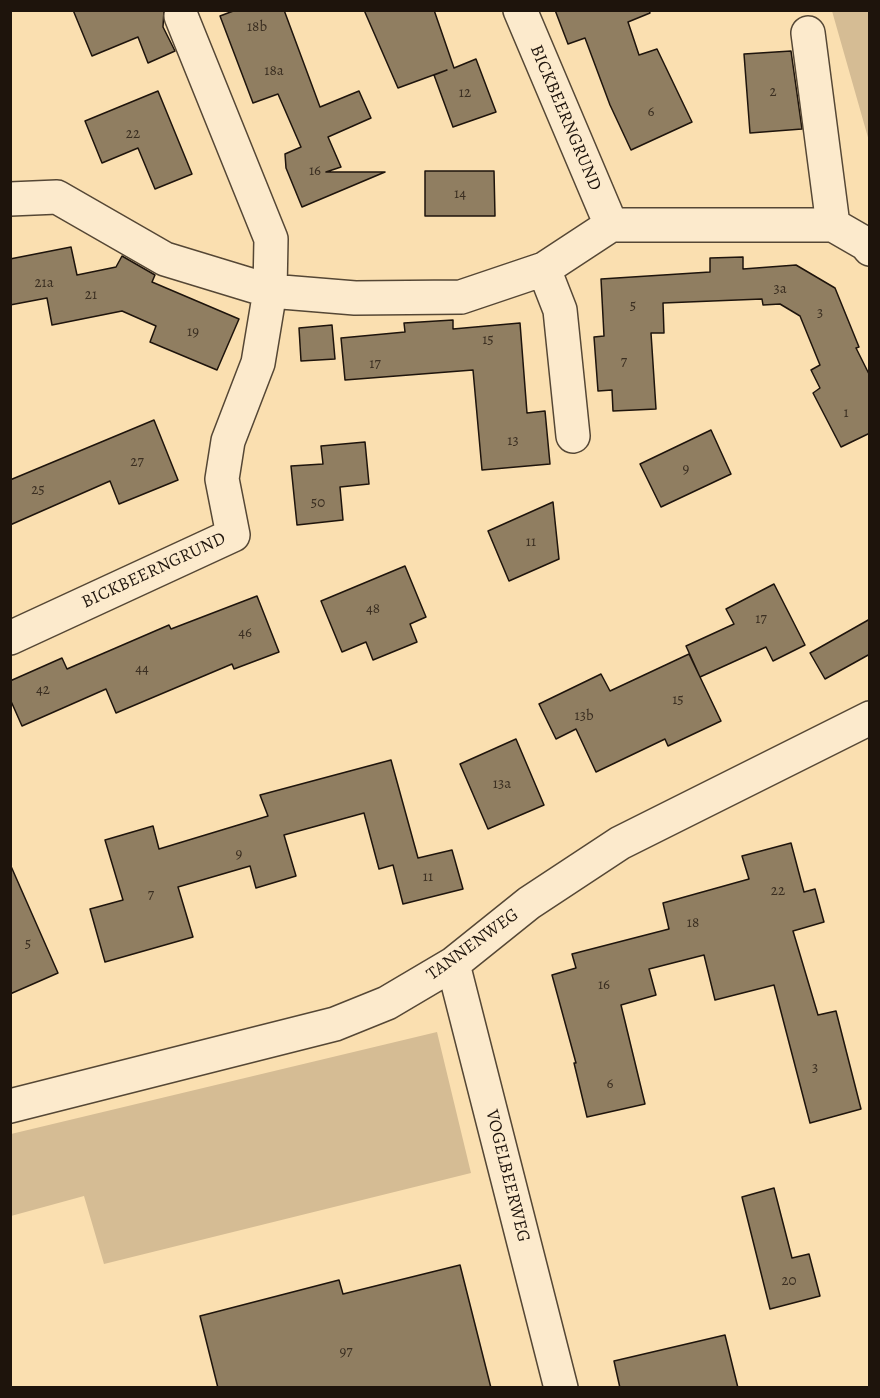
<!DOCTYPE html>
<style>
body{margin:0}
#map{position:relative;width:880px;height:1398px;overflow:hidden;background:#fadfb0;font-family:Alegreya,serif}
canvas{display:block}
.frame{position:absolute;inset:0;border:12px solid #1e140c;pointer-events:none}
</style>
<div id="map">
<canvas width="880" height="1398"></canvas>
<div class="frame"></div>
</div>
<script>
const ctx = document.querySelector('canvas').getContext('2d');
ctx.lineJoin = 'round';
function fill(path, color) { ctx.fillStyle = color; ctx.fill(path, 'evenodd'); }
function stroke(path, color, width, dash) { ctx.strokeStyle = color; ctx.lineWidth = width; ctx.lineCap = dash ? 'butt' : 'round'; ctx.setLineDash(dash || []); ctx.stroke(path); }
function label(font, color, halo, rows, align = 'center') {
  ctx.font = font + ' Alegreya,serif'; ctx.lineWidth = 4.5; ctx.setLineDash([]); ctx.textBaseline = 'middle'; ctx.strokeStyle = halo; ctx.fillStyle = color; for (const [text, x, y, turn = 0] of rows) {
    ctx.save(); ctx.translate(x, y); ctx.rotate((+turn || 0) * Math.PI / 180); ctx.textAlign = isNaN(turn) ? turn : align; if (halo) ctx.strokeText(text, 0, 0); ctx.fillText(text, 0, 0); ctx.restore();
  }
}
fill(new Path2D(`
 M832 11H869V141Z
 M437 1032 471 1173 104 1264 84 1196 11 1216V1134Z`), '#d5bc94');
const building = new Path2D(`
 M73 10H164L163 27 175 51 148 63 138 37 92 56Z
 M236 10H284L320 107 359 91 371 118 328 137 341 167 326 172H385L302 207 286 168 285 154 301 147 278 94 253 103 220 16Z
 M364 10H434L454 68 476 59 496 112 453 127 434 75 447 70 398 88Z
 M555 10H649L650 13 628 22 639 55 657 49 692 122 631 150 610 105 585 38 568 44Z
 M791 51 802 129 750 133 744 54Z
 M158 91 192 174 155 189 138 148 102 163 85 121Z
 M425 171H494L495 216H425Z
 M71 247 77 275 116 267 122 256 155 275 152 282 239 319 217 370 150 342 156 326 122 311 52 325 47 298 10 305V259Z
 M743 257V269L796 265 835 288 859 347 856 348 870 376V433L841 447 813 393 820 388 811 370 820 365 800 316 780 304 763 305 762 299 663 303 664 333H651L656 409 613 411 612 390 598 391 594 337 604 336 601 279 710 272V258Z
 M453 320V329L520 323 527 413 545 411 550 464 482 470 473 370 345 380 341 338 405 332 404 323Z
 M332 325 335 359 301 361 299 328Z
 M154 420 178 480 119 504 110 481 10 525V480Z
 M711 430 731 474 661 507 640 464Z
 M365 442 369 484 340 487 343 520 297 525 291 466 323 464 321 446Z
 M553 502 559 559 509 581 488 531Z
 M405 566 426 617 410 624 417 642 373 660 366 642 342 652 321 601Z
 M774 584 805 645 773 661 766 647 700 677 686 646 734 624 726 609Z
 M257 596 279 652 234 669 232 664 116 713 106 689 22 726 10 699V681L62 658 67 669 169 625 171 629Z
 M870 619V654L825 679 810 653Z
 M689 654 721 721 668 746 665 739 596 772 576 729 556 739 539 704 601 674 610 691Z
 M516 739 544 805 488 829 460 764Z
 M391 760 418 858 452 850 463 889 403 904 393 865 379 869 364 813 284 835 296 876 256 888 250 866 178 887 193 937 105 962 90 909 123 900 105 840 153 826 159 849 268 816 260 795Z
 M791 843 804 892 815 889 824 922 793 931 818 1015 836 1011 861 1109 810 1123 774 985 715 1000 704 955 649 969 656 995 621 1005 645 1104 587 1117 574 1063H576L552 975 576 968 572 954 669 929 663 903 749 879 742 856Z
 M10 864 58 973 10 994Z
 M774 1188 792 1258 809 1254 820 1296 770 1309 742 1197Z
 M460 1265 491 1388H218L200 1316 339 1280 343 1294Z
 M725 1335 738 1388H620L614 1361Z`);
fill(building, '#907e61');
stroke(building, '#1e140c', 1.5);
const minor = new Path2D(`
 M520 10 611 225
 M808 33 833 225
 M10 199 57 197 165 259 270 291 355 298 461 297 544 269 611 225H833L866 244 870 249
 M544 269 560 310 573 436
 M10 638 233 535 222 479 228 441 258 363 270 291 271 239 181 16
 M453 964 561 1388
 M10 1106 335 1024 387 1003 453 964 529 903 620 843 870 718`);
stroke(minor, '#554735', 36);
stroke(minor, '#fceacc', 33);
label('15px', '#3a2e21', null, [
 ["18b",257,27],
 ["18a",274,71],
 ["2",773,92],
 ["12",465,93],
 ["6",651,112],
 ["22",133,134],
 ["16",315,171],
 ["14",460,194],
 ["21a",44,283],
 ["3a",780,289],
 ["21",91,295],
 ["5",633,306],
 ["3",820,313],
 ["19",193,332],
 ["15",488,340],
 ["7",624,362],
 ["17",375,364],
 ["1",846,413],
 ["13",513,441],
 ["27",137,462],
 ["9",686,469],
 ["25",38,490],
 ["50",318,503],
 ["11",531,542],
 ["48",373,609],
 ["17",761,619],
 ["46",245,633],
 ["44",142,669],
 ["42",43,690],
 ["15",678,700],
 ["13b",584,716],
 ["13a",502,784],
 ["9",239,854],
 ["11",428,877],
 ["22",778,891],
 ["7",151,895],
 ["18",693,923],
 ["5",28,944],
 ["16",604,985],
 ["3",815,1068],
 ["6",610,1084],
 ["20",789,1281],
 ["97",346,1352]
]);
label('18px', '#1e140c', '#fceacc', [
 ["BICKBEERNGRUND",565,118,67],
 ["BICKBEERNGRUND",154,571,-25],
 ["TANNENWEG",473,945,-36],
 ["VOGELBEERWEG",507,1176,76]
]);
</script>
